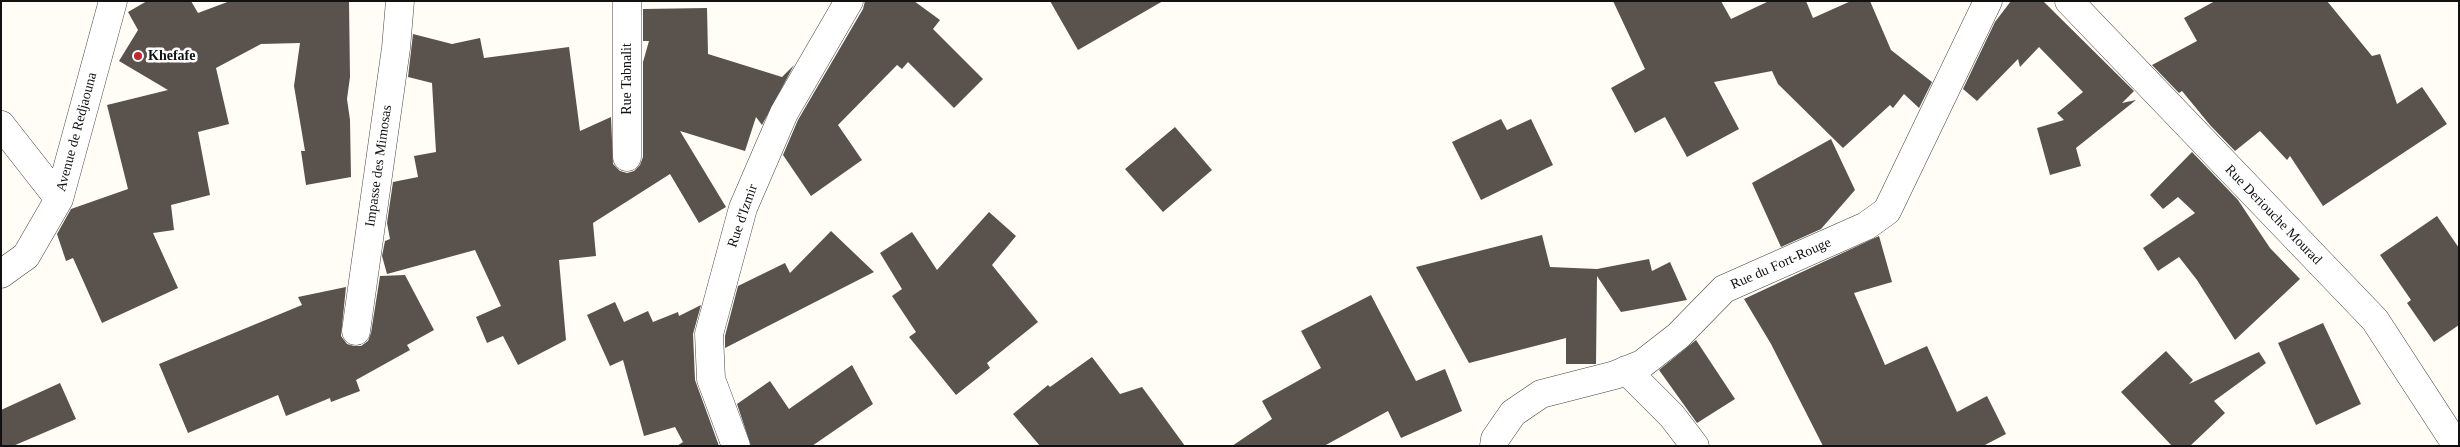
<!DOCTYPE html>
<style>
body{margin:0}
#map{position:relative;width:2460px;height:447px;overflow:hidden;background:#fffdf5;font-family:"Times New Roman",serif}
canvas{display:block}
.frame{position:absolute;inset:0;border:2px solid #111;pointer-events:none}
</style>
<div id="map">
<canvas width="2460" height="447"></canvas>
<div class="frame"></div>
</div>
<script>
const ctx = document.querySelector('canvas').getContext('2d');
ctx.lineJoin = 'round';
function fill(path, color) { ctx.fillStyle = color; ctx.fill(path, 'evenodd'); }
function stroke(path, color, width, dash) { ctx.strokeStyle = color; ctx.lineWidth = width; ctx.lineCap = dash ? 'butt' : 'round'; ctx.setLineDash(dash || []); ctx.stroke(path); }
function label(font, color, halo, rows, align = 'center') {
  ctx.font = font + ' "Times New Roman",serif'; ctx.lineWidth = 5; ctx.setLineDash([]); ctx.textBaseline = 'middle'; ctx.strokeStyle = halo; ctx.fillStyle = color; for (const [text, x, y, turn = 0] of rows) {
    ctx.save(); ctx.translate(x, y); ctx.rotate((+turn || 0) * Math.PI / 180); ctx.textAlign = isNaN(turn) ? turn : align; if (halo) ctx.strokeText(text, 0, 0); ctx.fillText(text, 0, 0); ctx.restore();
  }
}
fill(new Path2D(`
 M147 1H191L198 13 230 1H349L350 77 347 99 350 120 351 177 306 185 301 151H305L294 86 300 43 261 44 216 68 229 124 198 132 210 195 171 205 174 230 153 233 178 288 102 323 73 258 66 261 57 234 71 209 128 189 107 105 168 90 119 61 138 30 128 12Z
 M865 1H914L940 20 933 29 983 79 954 108 908 62 902 69 897 65 838 125 862 160 811 196 783 155 798 120 863 9Z
 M1050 1H1163L1078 50Z
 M1613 1H1721L1731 19 1769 1H1806L1813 18 1851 1H1870L1891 50 1932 82 1919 108 1904 94 1893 108 1890 105 1843 148 1778 84 1772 71 1714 82 1739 129 1687 157 1665 117 1635 133 1611 88 1645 69Z
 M2011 1H2043L2134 91 2122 103 2136 100 2076 148 2081 166 2050 175 2037 128 2064 120 2057 113 2083 92 2039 47 2020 67 2018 59 1977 101 1963 89 1995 22Z
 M2215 1H2327L2372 56 2380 54 2397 104 2422 87 2447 124 2323 206 2290 156 2287 160 2260 131 2235 151 2210 125 2182 91 2179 93 2152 65 2197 41 2184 18Z
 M707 8 708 54 782 77 794 65 762 125 756 117 745 151 680 131 726 207 699 223 670 174 593 223 596 256 559 260 566 340 518 365 503 336 487 343 476 317 501 306 475 250 387 274 382 256 385 241 390 239 387 223 393 182 418 177 414 156 436 152 432 83 408 77 413 34 452 44 480 38 484 58 569 47 580 131 611 117 613 164 620 171 627 173 634 171 640 165 643 157V62L649 41H643V9Z
 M1501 119 1507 130 1531 119 1553 165 1481 200 1452 142Z
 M1175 127 1212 170 1163 212 1125 169Z
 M1831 139 1855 190 1821 229 1781 247 1752 183Z
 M2192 152 2238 200 2270 248 2300 279 2235 340 2197 280 2179 257 2158 271 2143 248 2195 213 2178 197 2163 209 2150 195Z
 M989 212 1016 236 992 265 1038 322 987 363 990 368 956 395 909 337 916 332 892 296 902 289 880 253 912 232 937 270Z
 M2437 216 2459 248V325L2434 342 2407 303 2411 300 2380 255Z
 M831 231 874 272 725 348V336L738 286 785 263 790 273Z
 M1542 235 1550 267 1597 269 1649 259 1652 271 1670 262 1687 300 1621 312 1597 276 1596 364H1566V338L1469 363 1416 267Z
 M1879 236 1892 282 1854 293 1885 365 1927 346 1957 412 1987 396 2006 434 1983 446H1823L1771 344 1744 299Z
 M405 275 434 330 407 345 410 350 356 380 360 391 331 402 330 398 286 416 278 395 188 433 159 364 302 305 298 297 346 287 341 336 347 344 354 346H361L368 341 371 333 380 276Z
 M1371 295 1416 381 1445 369 1462 411 1401 438 1388 411 1324 446H1232L1272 419 1262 401 1321 368 1301 331Z
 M615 302 624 322 648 311 653 322 678 312 679 316 701 305 693 334 695 380 719 446H677L683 442 675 427 644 436 623 360 610 366 587 315Z
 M2323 323 2361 404 2316 425 2278 343Z
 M1696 340 1735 399 1697 423 1659 370Z
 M2166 351 2193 380 2189 384 2259 352 2266 363 2214 401 2225 413 2190 446H2172L2121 392Z
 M1092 357 1120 394 1142 387 1185 446H1040L1013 414 1048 385 1050 387Z
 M852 365 873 404 812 446H751L737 404 770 381 789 409Z
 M60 383 76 419 13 446H1V410Z`), '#5a524d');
const minor = new Path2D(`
 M627 1V157
 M2069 1 2375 320 2457 446
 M1 125 59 199
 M1 274 26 256 59 199 113 1
 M356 331 396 48 400 1
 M1626 370 1672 416 1695 446
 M736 446 711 379 709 334 743 208 784 113 849 1
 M1494 446 1495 439 1513 413 1541 394 1615 375 1642 364 1678 336 1724 289 1866 226 1887 211 1988 1`);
stroke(minor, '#444', 29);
stroke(minor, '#fff', 28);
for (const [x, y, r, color] of [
 [138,56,5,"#c4262e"]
]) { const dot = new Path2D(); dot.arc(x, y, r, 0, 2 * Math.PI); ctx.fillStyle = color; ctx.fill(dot); stroke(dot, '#fff', 2); }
label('bold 14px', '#111', '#fff', [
 ["Khefafe",148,56]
], 'left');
label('14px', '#111', '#fff', [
 ["Rue Tabnalit",627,79,-90],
 ["Avenue de Redjaouna",77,132,-75],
 ["Impasse des Mimosas",379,166,-82],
 ["Rue Deriouche Mourad",2273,215,46],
 ["Rue d'Izmir",743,216,-71],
 ["Rue du Fort-Rouge",1781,264,-24]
]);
</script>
